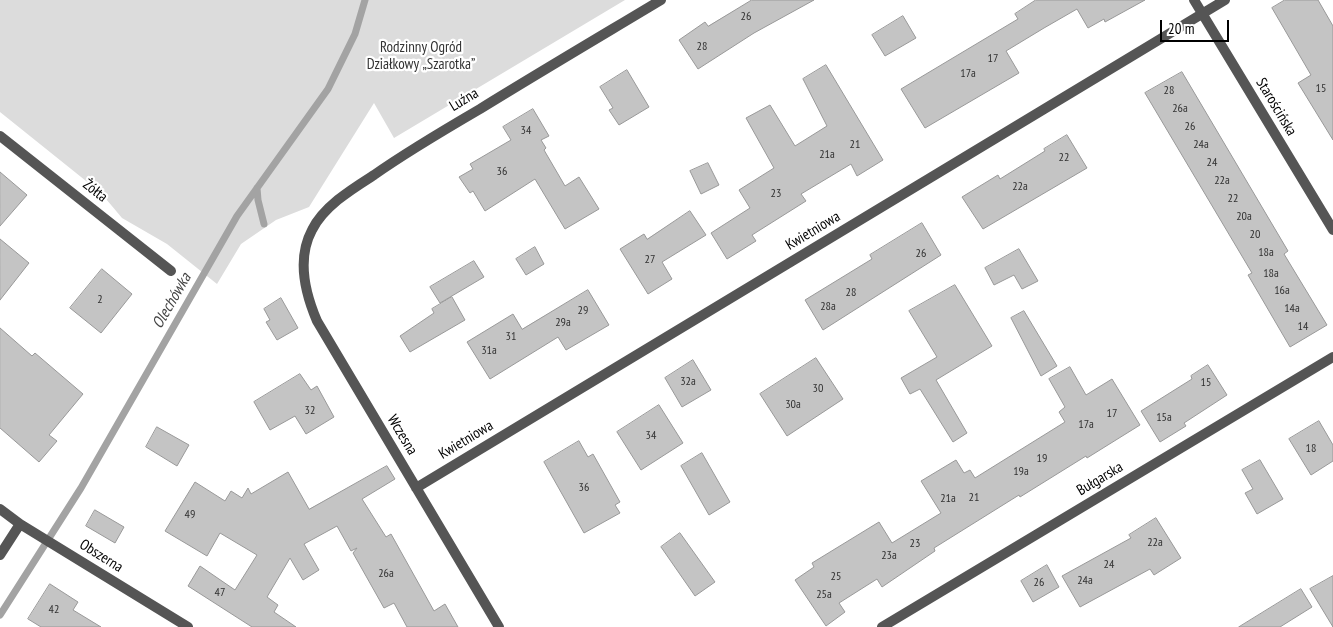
<!DOCTYPE html>
<meta charset="utf-8">
<style>
body{margin:0}
#map{position:relative;width:1333px;height:627px;overflow:hidden;background:#fff;font-family:"PT Sans Narrow",sans-serif}
canvas{display:block}
.scale{position:absolute;left:1160px;top:20px;width:69px;height:22px;box-sizing:border-box;border:2px solid #000;border-top:0;padding-left:6px;font-size:15px;line-height:18px;white-space:nowrap;color:#000;-webkit-text-stroke:4px #fff;paint-order:stroke}
</style>
<div id="map">
<canvas width="1333" height="627"></canvas>
<div class="scale">20 m</div>
</div>
<script>
const ctx = document.querySelector('canvas').getContext('2d');
ctx.lineJoin = 'round';
function fill(path, color) { ctx.fillStyle = color; ctx.fill(path, 'evenodd'); }
function stroke(path, color, width, dash) { ctx.strokeStyle = color; ctx.lineWidth = width; ctx.lineCap = dash ? 'butt' : 'round'; ctx.setLineDash(dash || []); ctx.stroke(path); }
function label(font, color, halo, rows, align = 'center') {
  ctx.font = font + ' "PT Sans Narrow",sans-serif'; ctx.lineWidth = 4.5; ctx.setLineDash([]); ctx.textBaseline = 'middle'; ctx.strokeStyle = halo; ctx.fillStyle = color; for (const [text, x, y, turn = 0] of rows) {
    ctx.save(); ctx.translate(x, y); ctx.rotate((+turn || 0) * Math.PI / 180); ctx.textAlign = isNaN(turn) ? turn : align; if (halo) ctx.strokeText(text, 0, 0); ctx.fillText(text, 0, 0); ctx.restore();
  }
}
fill(new Path2D(`
 M0 0H625L394 138 374 103 309 207 276 220 241 244 217 284 167 244 122 218 101 193 0 112Z`), '#dcdcdc');
stroke(new Path2D(`
 M257 188 258 200 264 224
 M0 615 81 488 237 216 328 89 355 34 365 0`), '#a3a3a3', 7);
const building = new Path2D(`
 M752 0H814L754 33 698 69 679 40 705 22 708 26Z
 M1036 0H1145L1105 22 1104 19 1088 28 1077 9 1044 28 1006 51 1019 73 925 128 901 89 1018 19 1015 14Z
 M1285 0H1318L1333 26V140L1298 83 1311 75 1272 8Z
 M903 16 916 38 885 56 872 35Z
 M826 65 883 160 857 176 851 164 801 194 806 201 752 235 756 241 727 259 711 233 750 208 739 190 774 168 746 118 770 105 795 146 827 126 803 79Z
 M627 70 649 107 619 125 609 110 613 108 600 87Z
 M1182 72 1288 251 1284 254 1327 325 1290 347 1248 275 1252 273 1145 93Z
 M533 109 549 136 541 140 546 148 544 150 565 186 579 177 599 209 565 229 535 179 485 211 473 191 470 193 459 177 473 169 470 164 511 140 503 127Z
 M1067 135 1087 168 983 229 962 197 998 175 1000 179 1045 151 1044 149Z
 M708 163 719 185 701 194 690 171Z
 M0 172 27 195 0 226Z
 M690 211 706 235 662 262 672 279 648 294 620 249 644 234 647 239Z
 M922 223 941 255 823 330 805 300 872 259 870 255Z
 M0 239 29 263 0 300Z
 M535 247 544 264 526 275 516 259Z
 M1019 249 1038 281 1022 289 1014 275 994 285 985 268Z
 M474 261 484 277 440 303 430 287Z
 M102 269 132 294 101 333 70 308Z
 M955 285 992 346 936 380 967 433 953 442 920 389 910 394 901 378 937 357 909 311Z
 M588 290 609 325 566 350 558 337 490 379 467 342 513 314 522 329Z
 M452 297 465 320 410 352 400 336 434 313 432 309Z
 M281 298 298 328 277 340 266 322 270 320 264 309Z
 M1024 311 1057 366 1041 376 1011 318Z
 M0 328 32 356 35 353 83 394 49 435 57 441 39 462 0 428Z
 M816 358 843 399 787 436 760 394Z
 M693 360 711 390 682 407 665 378Z
 M1208 365 1227 395 1184 423 1186 426 1160 442 1141 411 1192 379 1191 376Z
 M1070 367 1086 395 1112 379 1140 425 1087 458 1086 456 1020 497 1019 495 934 548 935 551 882 587 877 579 839 603 845 612 826 626 795 580 814 567 812 563 879 522 892 543 941 513 921 481 956 460 964 473 970 470 975 478 1065 422 1059 412 1065 407 1049 379Z
 M300 374 311 390 317 386 334 417 306 434 295 416 270 430 254 402Z
 M659 405 683 443 641 470 617 432Z
 M1319 421 1333 445V461L1311 475 1289 439Z
 M157 427 189 445 177 466 146 447Z
 M579 441 588 457 593 454 620 502 615 505 620 513 584 533 544 462Z
 M702 453 730 502 709 515 681 466Z
 M1260 460 1283 499 1257 514 1245 493 1253 489 1242 470Z
 M387 466 395 479 362 499 386 537 391 534 434 611 445 604 458 627H407L394 603 384 608 353 553 357 548 351 551 337 526 304 544 319 570 303 580 290 558 267 597 278 605 274 612 296 627H252L188 586 200 566 235 590 257 555 220 533 207 556 165 531 195 482 225 501 231 491 242 498 248 488 251 494 288 472 309 509Z
 M95 510 124 527 115 543 86 526Z
 M1156 518 1181 558 1154 575 1150 569 1080 607 1062 576 1131 538 1129 535Z
 M680 533 715 582 695 596 661 547Z
 M1047 565 1059 587 1033 602 1021 581Z
 M1333 576V627L1310 589Z
 M50 584 78 602 73 610 101 627H41L28 619Z
 M1301 589 1312 607 1280 627H1239Z`);
fill(building, '#c4c4c4');
stroke(building, '#999', 1);
stroke(new Path2D(`
 M1194 0 1333 230
 M0 136 171 271
 M416 488 1225 0
 M0 509 20 524 188 627
 M0 555 20 524
 M499 627 317 321C305 293 297 258 312 230 324 206 352 189 374 175 408 151 444 130 480 109 540 72 601 36 661 0
 M882 627 1333 357`), '#555', 10);
label('12px', '#313131', null, [
 ["26",746,17],
 ["28",702,47],
 ["17",993,59],
 ["17a",968,74],
 ["15",1321,89],
 ["28",1169,91],
 ["26a",1180,109],
 ["26",1190,127],
 ["34",526,131],
 ["21",855,145],
 ["24a",1201,145],
 ["21a",827,155],
 ["22",1064,158],
 ["24",1212,163],
 ["36",502,172],
 ["22a",1222,181],
 ["22a",1020,187],
 ["23",776,194],
 ["22",1233,199],
 ["20a",1244,217],
 ["20",1255,235],
 ["18a",1266,253],
 ["26",921,254],
 ["27",650,260],
 ["18a",1271,274],
 ["16a",1282,291],
 ["28",851,293],
 ["2",100,300],
 ["28a",828,307],
 ["14a",1292,309],
 ["29",583,311],
 ["29a",563,323],
 ["14",1303,327],
 ["31",511,337],
 ["31a",489,351],
 ["32a",688,382],
 ["15",1206,383],
 ["30",818,389],
 ["30a",793,405],
 ["32",310,411],
 ["17",1112,414],
 ["15a",1164,418],
 ["17a",1086,425],
 ["34",651,436],
 ["18",1311,449],
 ["19",1042,459],
 ["19a",1021,472],
 ["36",584,488],
 ["21",974,498],
 ["21a",948,499],
 ["49",190,515],
 ["22a",1155,543],
 ["23",915,544],
 ["23a",889,556],
 ["24",1109,565],
 ["26a",386,574],
 ["25",836,577],
 ["24a",1085,581],
 ["26",1039,583],
 ["47",220,593],
 ["25a",824,595],
 ["42",54,610]
]);
label('15px', '#333', '#fff', [
 ["Rodzinny Ogród",421,48],
 ["Działkowy „Szarotka”",421,65]
]);
label('15px', '#000', '#fff', [
 ["Luźna",464,100,-31],
 ["Starościńska",1276,107,59],
 ["Żółta",95,191,38],
 ["Kwietniowa",813,231,-31],
 ["Wczesna",402,435,59],
 ["Kwietniowa",466,440,-31],
 ["Bułgarska",1100,479,-31],
 ["Obszerna",101,556,32]
]);
label('italic 16px', '#444', '#fff', [
 ["Olechówka",172,301,-60]
]);
</script>
